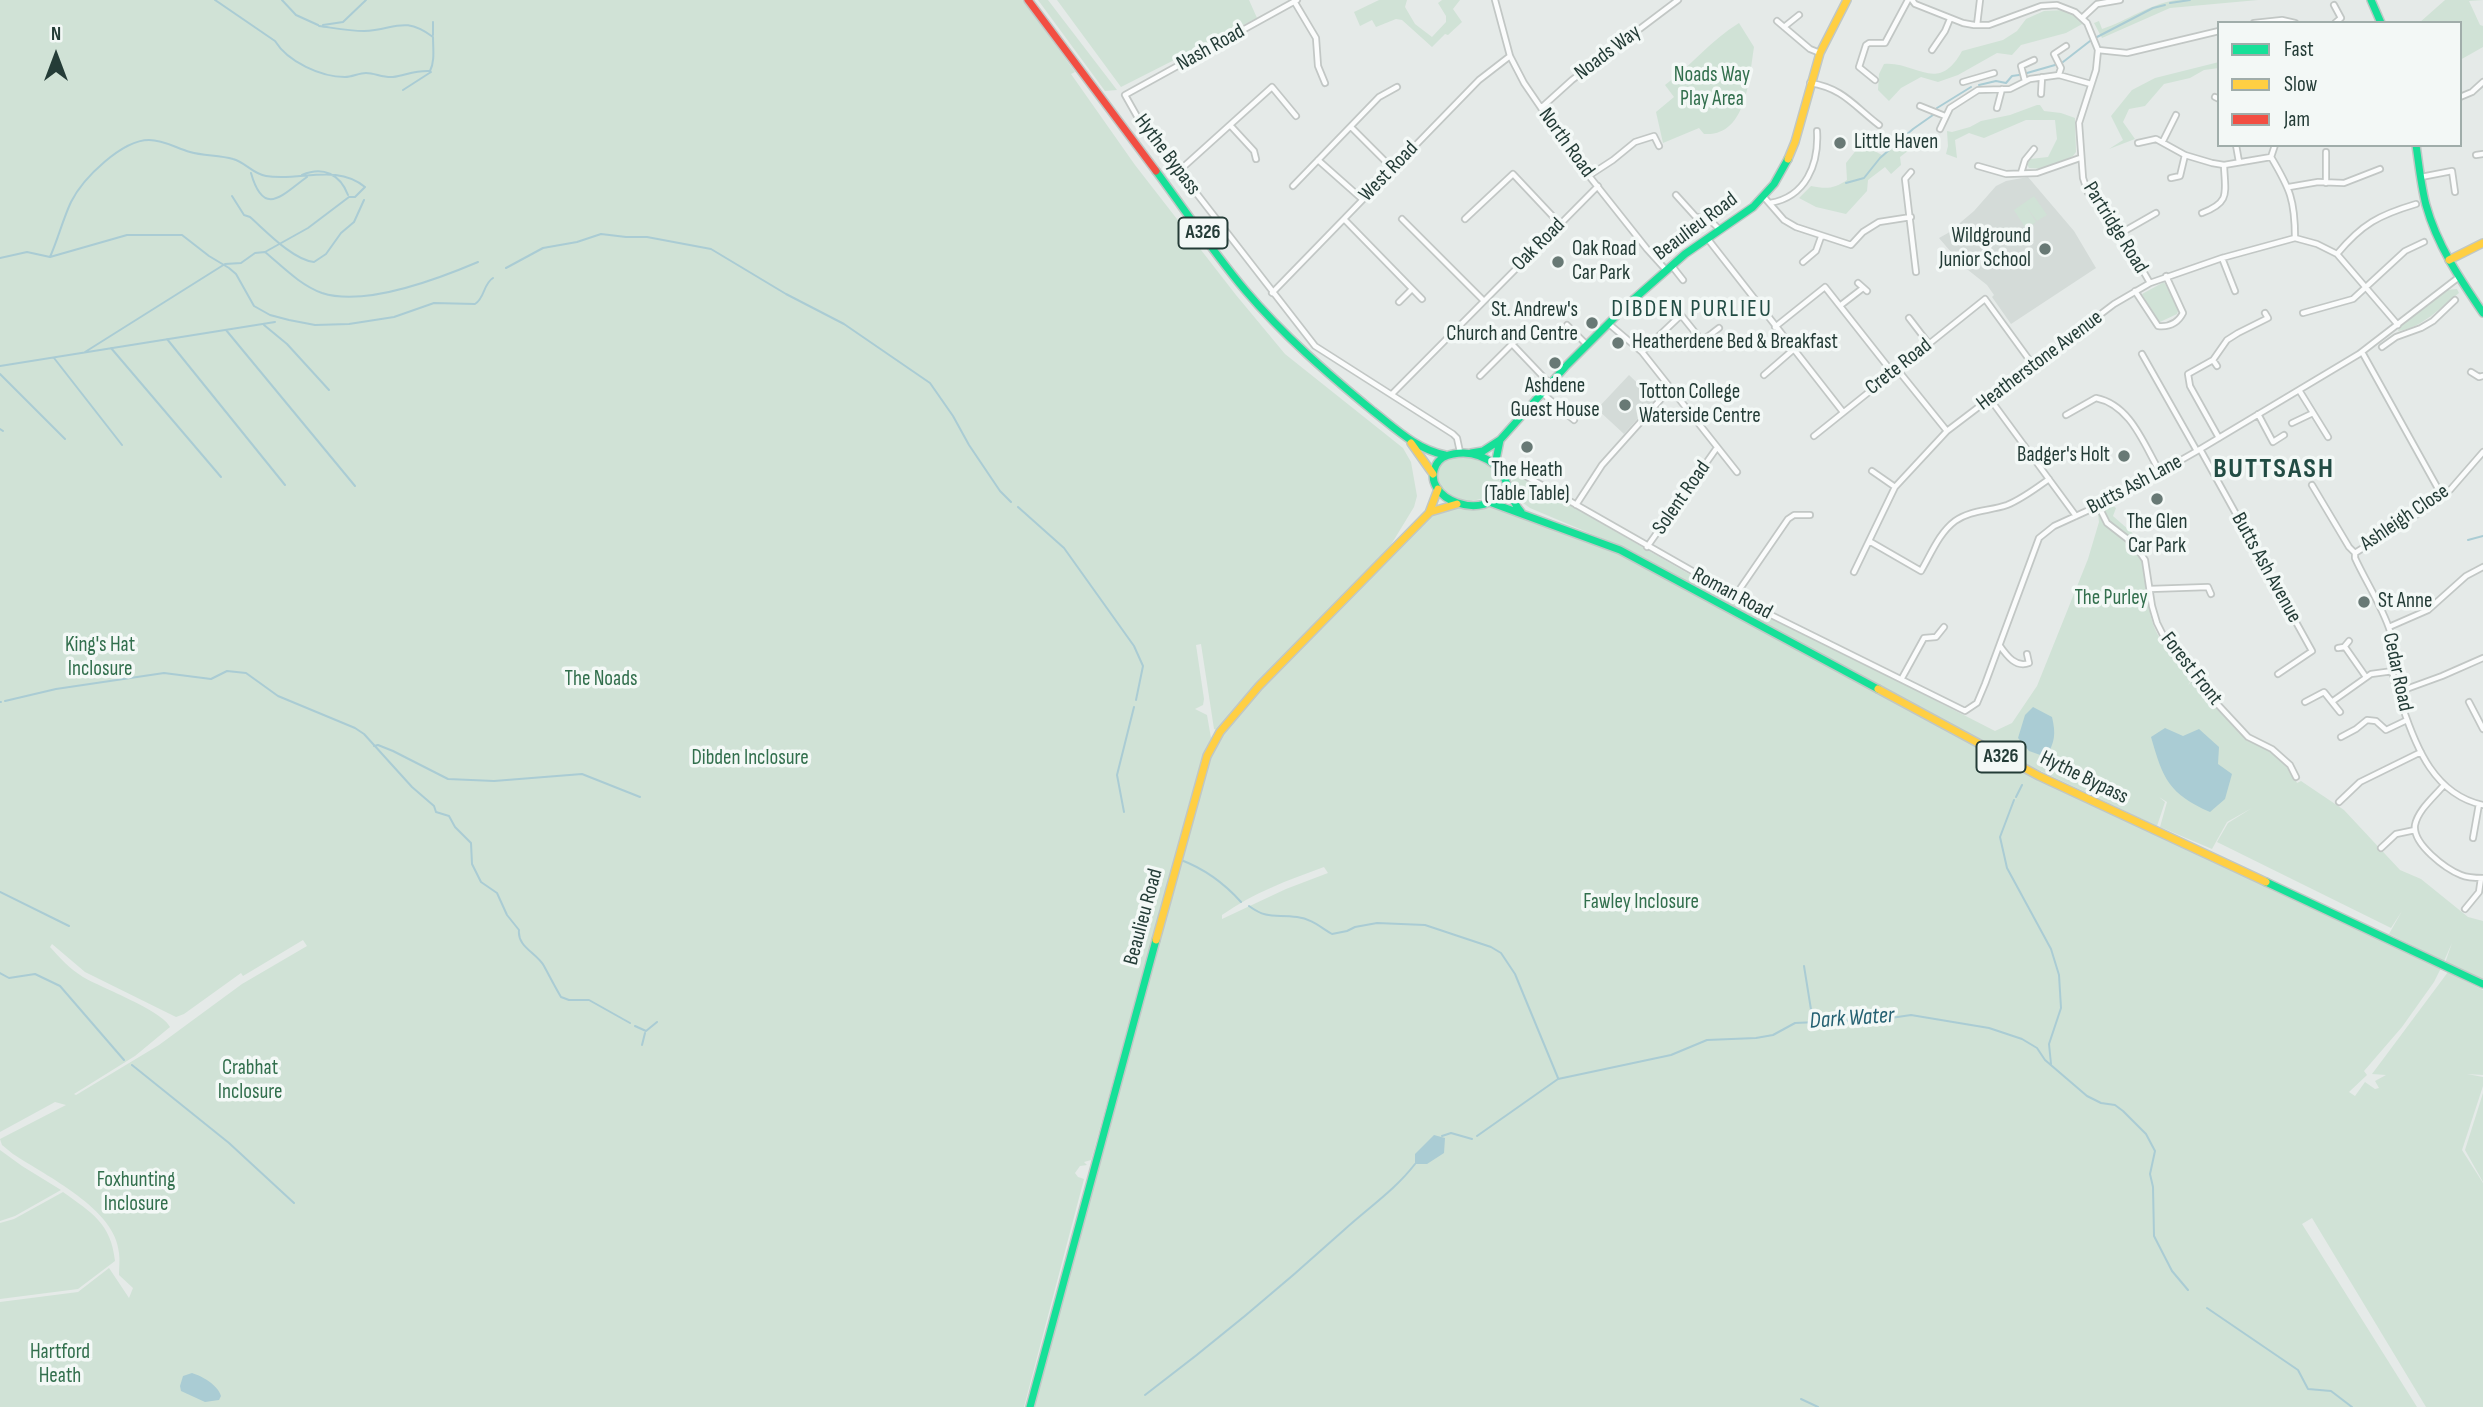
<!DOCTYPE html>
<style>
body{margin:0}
#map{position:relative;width:2483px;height:1407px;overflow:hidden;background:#e5eae8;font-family:"Sofia Sans Condensed",sans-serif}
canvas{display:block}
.legend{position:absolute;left:2217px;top:21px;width:245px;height:126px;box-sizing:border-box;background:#f3f8f6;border:2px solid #a0adaa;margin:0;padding:9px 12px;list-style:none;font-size:21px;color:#243c37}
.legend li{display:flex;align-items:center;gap:14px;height:35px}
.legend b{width:35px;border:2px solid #a0adaa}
.north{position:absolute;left:21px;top:21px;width:70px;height:70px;-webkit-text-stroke:5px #f3f8f6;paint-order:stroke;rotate:0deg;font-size:19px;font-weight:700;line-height:28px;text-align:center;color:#243c37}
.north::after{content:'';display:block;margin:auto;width:24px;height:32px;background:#243c37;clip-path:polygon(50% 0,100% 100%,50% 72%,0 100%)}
</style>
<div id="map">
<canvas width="2483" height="1407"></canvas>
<ul class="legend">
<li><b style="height:9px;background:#16e098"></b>Fast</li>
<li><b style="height:9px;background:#ffcf43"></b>Slow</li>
<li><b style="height:9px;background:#f24e42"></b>Jam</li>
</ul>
<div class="north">N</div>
</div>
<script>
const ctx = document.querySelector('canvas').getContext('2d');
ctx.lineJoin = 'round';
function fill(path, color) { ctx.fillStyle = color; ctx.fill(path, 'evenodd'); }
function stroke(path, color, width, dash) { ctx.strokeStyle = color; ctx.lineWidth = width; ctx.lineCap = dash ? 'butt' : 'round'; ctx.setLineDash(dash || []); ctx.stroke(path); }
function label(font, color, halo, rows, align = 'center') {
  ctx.font = font + ' "Sofia Sans Condensed",sans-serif'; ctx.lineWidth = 7; ctx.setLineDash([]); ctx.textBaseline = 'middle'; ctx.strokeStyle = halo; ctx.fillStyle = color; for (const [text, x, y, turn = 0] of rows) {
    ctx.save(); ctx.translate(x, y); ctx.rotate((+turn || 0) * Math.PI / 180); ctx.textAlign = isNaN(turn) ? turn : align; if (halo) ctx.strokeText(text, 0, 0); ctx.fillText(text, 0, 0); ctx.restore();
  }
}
fill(new Path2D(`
 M2028 177 2074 231 2096 268 2011 324 1992 297 1994 295 1987 285 1963 266 1939 238 1948 233 1974 211 1996 186 2006 181Z
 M1629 375 1656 401 1654 400 1624 434 1597 409Z`), '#d4dbd8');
fill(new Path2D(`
 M0 0H1023L1075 72 1071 74 1135 165 1236 295 1285 354 1403 448 1411 462 1417 496 1414 507 1389 548 1217 730 1214 729 1201 644 1196 645 1204 699 1203 705 1195 709 1207 715 1211 738 1203 758 1091 1160 1084 1162 1087 1165 1080 1166 1075 1173 1078 1177 1084 1179 1024 1407H0V1302L78 1292 109 1268 129 1298 133 1288 119 1275C119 1268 120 1260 119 1253 116 1209 46 1176 13 1154L2 1145 0 1139 66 1105 55 1102 0 1132ZM303 940 307 946 242 984 159 1045 76 1095 74 1094 135 1056 170 1027C163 1011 102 988 83 977 70 969 60 958 50 947L52 944 85 972 176 1017 184 1014 241 973 243 976Z
 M1038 0H1048L1117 90 1105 91Z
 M1057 0H1249L1257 18 1121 87Z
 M1379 0H1407L1405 7 1415 24 1432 37 1446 22V16L1438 3 1442 0H1460L1453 9 1462 22 1448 35 1445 34 1432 47 1402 20 1396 19 1376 27 1372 20 1360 26 1354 12Z
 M2176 0H2258L2170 8 2102 38 2094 23 2099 21 2102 29C2129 20 2147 5 2176 0Z
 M2445 0H2483L2469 1 2480 25 2483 26V47L2460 60V23H2419Z
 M2065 10 2078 14 2084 23 2066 33 2021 45 2012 55 1997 53 1958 75 1938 82 1921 77 1901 88 1889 101 1878 90 1879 74 1884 64C1916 61 1938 95 1962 51L2003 40 2017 31 2026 19 2044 11Z
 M1739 23 1754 47C1749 78 1747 137 1704 134L1699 128 1663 143 1656 112 1674 97 1665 85C1691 66 1711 40 1739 23Z
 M2219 62V68L2204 70 2190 78 2164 84 2145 106 2129 109 2123 122 2135 139 2109 149 2123 140 2111 116 2132 90 2155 78Z
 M2037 105H2040L2044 111 2061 113 2075 118 2076 152 2073 156 2044 169 2029 168 2027 164 2030 159 2048 157 2057 139 2055 120H2026L1984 138 1969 133 1955 140 1957 158 1946 154 1948 146 1947 131 1952 132 1970 127 1981 121 2010 115Z
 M1905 130 1917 144 1900 157 1901 165 1891 174 1885 167 1868 180 1867 191 1846 214 1816 207 1799 198 1811 186C1826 189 1834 189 1847 180L1846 163 1861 144 1882 155 1901 138Z
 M2034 196 2047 215 2037 221 2026 206 2036 222 2026 229 2014 210Z
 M2164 282 2179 309 2177 314 2160 322 2156 320 2142 294Z
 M2446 290 2457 289 2459 293C2440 307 2423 328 2398 331L2400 326Z
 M1457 455C1475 457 1506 467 1499 491 1485 501 1455 507 1442 492 1440 490 1439 486 1439 482 1435 467 1442 459 1457 455Z
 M1516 477H1521L1696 578 1995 731 2012 723 2037 686 2088 559 2099 522 2098 514 2111 504 2116 508 2113 516 2146 545C2147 571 2145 604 2155 629 2163 647 2179 663 2192 679L2188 685 2193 680 2248 740 2266 747 2282 760 2292 771 2297 783 2301 781 2344 810 2400 870 2421 879 2468 917 2483 921V980L2445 963 2452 943 2444 961 2389 934 2402 911 2391 928 2217 842 2228 823 2252 808 2227 822 2212 849 2160 827 2167 802 2159 797 2165 802 2157 826 1986 745 1634 552 1530 508C1520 501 1512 494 1511 481Z
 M1455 507H1492L1626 555 1995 756 2441 968 2434 982 2402 1027 2364 1071 2367 1075 2349 1092 2355 1096 2365 1082 2375 1089 2379 1088 2375 1081 2386 1075 2372 1074 2448 972 2483 990V1075L2467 1074 2483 1077V1086L2462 1150 2483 1183V1407H2426L2312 1218 2302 1224 2417 1407H1032L1180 860 1213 750 1220 737 1245 705 1433 512ZM1324 867 1328 873 1286 889 1222 919V915C1253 893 1288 880 1324 867Z
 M2483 1093V1182L2465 1150Z
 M0 1150 22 1166 61 1190 15 1216 0 1221Z
 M63 1192C92 1213 111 1223 115 1261L78 1289 0 1299V1223L14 1219Z`), '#d0e2d6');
fill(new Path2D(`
 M2033 707 2052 717C2056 734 2055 742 2046 757L2029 751 2018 738 2025 715Z
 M2165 728 2183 736 2199 729 2219 747 2218 764 2232 774 2225 799 2210 812C2169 794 2163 779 2151 737Z
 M1434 1135 1445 1138 1444 1153 1427 1164H1415V1154Z
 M192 1373C202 1376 218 1385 221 1396L219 1400 205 1402 181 1391 180 1386 183 1376Z`), '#aaccd4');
stroke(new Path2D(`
 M215 0 275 41C288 62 321 77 345 77 352 77 359 73 366 73 375 73 383 78 393 77 406 75 416 70 430 71 435 61 433 49 433 37 403 15 395 30 364 31 349 31 334 28 319 26
 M282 0 296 15 318 25
 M2170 3 2190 0
 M323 25 343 22 366 0
 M433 35V22
 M2097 37 2153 8 2165 5
 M2063 62 2090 41
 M2027 73 2055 65
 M1979 85 1996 81 2006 83 2012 76 2019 75
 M403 90 431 72
 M1937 108 1971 87
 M251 173C264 219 283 194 307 177
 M302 175C323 166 340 174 348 195
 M1846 183 1864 178 1880 158 1913 129 1933 115
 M232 196 244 215 250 217C266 231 293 260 314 262L326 254 341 233 354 222 364 200
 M265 252C283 267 300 285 322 293 365 307 438 279 478 262
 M50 257C58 239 63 219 71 202 83 178 122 140 149 140 164 140 176 148 190 152 204 156 219 155 233 159 245 162 253 174 266 176 299 182 336 163 365 187L355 197H349L308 228 265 252 255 253 241 263 225 264 85 352
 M0 258 27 252 50 257 127 235H182L209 256 229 268 236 274 254 306 270 315 289 320 315 325 349 324 394 317 434 303 475 304C485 298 483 284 493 278
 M506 268 543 248 577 242 601 234 626 237H647L711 249 786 294 844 324 930 383 953 416 969 445 1000 491 1011 502
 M264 325 287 344 329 390
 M226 330 355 486
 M167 339 285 485
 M111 348 221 477
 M54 358 122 445
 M0 366 275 322
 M0 374 65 439
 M0 429 3 431
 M1018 507 1064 548 1134 646 1143 666 1136 700
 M2468 540 2483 536
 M5 701 56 689 164 673 211 679 227 671 246 673 278 696 355 728 364 734 412 787 434 806 436 812 449 816 455 827 471 843 472 864 481 882 497 893 507 915 519 930C517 947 537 953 544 966 550 977 555 987 561 997L569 1000H589L630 1023
 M0 702H1
 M374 746 378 745 393 751 448 779 494 781 582 774 640 797
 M2016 797 2022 785
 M2014 800 2000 837 2007 868 2051 949 2059 975 2061 1008 2049 1044 2051 1064
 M1124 812 1117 775 1134 707
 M1181 860C1205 869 1224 883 1241 902
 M0 892 69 926
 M1249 906C1268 920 1276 914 1297 917 1312 919 1320 927 1332 934L1347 931 1355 927 1377 923 1425 925 1491 947 1501 953 1515 974 1558 1078
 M1804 966 1813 1022
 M0 973 9 978 35 974 60 986 124 1060
 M635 1026 646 1031 657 1022
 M642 1045 645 1033
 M132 1065 229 1143 294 1203
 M1442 1136 1451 1133 1472 1139
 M1477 1136 1558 1079 1671 1055 1707 1040 1756 1038 1773 1035 1795 1023 1884 1019 1911 1015 1989 1028 2022 1039 2037 1048 2045 1060 2087 1096 2101 1103 2115 1105 2123 1111 2146 1134 2155 1151 2150 1174 2153 1187 2154 1236 2172 1271 2188 1290
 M2207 1308 2298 1370 2308 1389 2331 1391 2352 1407
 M1145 1395C1214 1343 1280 1288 1344 1230 1368 1208 1395 1190 1415 1164
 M1801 1399 1818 1407`), '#aaccd4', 2);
const street = new Path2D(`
 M1297 0 1125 95 1138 118 1315 346 1453 434 1457 438 1460 452
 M1495 0 1510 56 1524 83 1578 162 1647 249 1666 270
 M1912 0 1915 4 1963 23 1974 25H1989L2041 6 2057 5 2075 12 2087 23 2098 50 2096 70 2079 123 2083 178 2088 193 2112 217 2150 283
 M1294 1 1316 38 1318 66 1325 83
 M2334 5 2341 18 2335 23
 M2082 18 2097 4 2120 0
 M1777 21 1810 49 1820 53
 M2254 23 2282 20 2295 23
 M1977 25 1980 0
 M1784 27 1799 15
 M1932 50 1945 31 1950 19
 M2098 50 2127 53 2219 31
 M2059 74 2061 68 2054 54 2066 46
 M1875 80 1859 67 1866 45 1869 43H1885L1908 0
 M2025 81 2021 66 2034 60
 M1963 82 1994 73
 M1810 83C1843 88 1854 106 1879 125
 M2041 94 2042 77
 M2215 97 2219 99
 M2460 97 2472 92 2483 82
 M1920 106 1945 116
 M1541 108 1572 80 1678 0
 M1997 108 2002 89
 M1230 125 1254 151 1256 159
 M1351 127 1392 168
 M1940 129 1950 108 1978 90 2010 89 2030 79 2059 75 2091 84
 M2163 141 2176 115
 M2138 143 2156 139 2185 155 2212 163 2224 165 2271 157
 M2236 145 2239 162
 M2275 145 2271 157C2290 189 2295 200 2295 238
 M2476 155 2483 154
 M1318 160 1362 199
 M1978 166 2006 174 2037 173 2080 158
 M1180 170 1272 87 1296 116
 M1911 172 1905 179 1916 272
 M2021 173 2025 160 2034 149
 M1590 175 1613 160 1635 142 1654 136 1659 146
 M2421 177 2452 171 2455 192
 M2171 178 2180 176 2185 155
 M2326 183V152
 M1293 186 1379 97 1397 87
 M2289 187 2318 182 2344 183 2380 169
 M1676 195 1695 216 1712 222 1719 229
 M1763 196 1784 220 1796 227 1851 245 1863 232 1879 222 1911 217
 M1770 203C1806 197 1819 164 1817 131
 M2202 213C2231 202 2225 193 2224 165
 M1344 219 1422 299
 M1402 219 1484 301
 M1465 219 1513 174 1560 224
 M2121 233 2156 213
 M1707 238 1843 412
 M2337 254C2362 224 2379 215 2416 204
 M2222 258 2235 291
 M1803 262 1816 251 1821 237
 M1672 266 1683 280
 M1858 283 1867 291
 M2135 291 2158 326C2169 327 2178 323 2183 313L2166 276
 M1272 293 1479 80 1510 56
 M1399 302 1412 289
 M1841 305 1863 288
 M2303 313 2353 299 2405 251 2424 242
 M1909 318 1929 344
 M1609 324 1642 352 1737 472
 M1567 325 1587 345
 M1775 327 1825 287 1892 372
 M1512 344 1550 384
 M2382 347 2396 337 2421 328 2433 321 2455 300
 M1642 352 1681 315 1702 341 1719 328
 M2362 352 2441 494
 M2142 354 2197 451
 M2213 360 2217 366
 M1897 369 1947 431
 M2471 372 2479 377 2483 376
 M1764 375 1794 349
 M1480 376 1518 338
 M2299 390 2328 437
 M1542 393 1574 420
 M1392 394 1598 186
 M1990 399 2076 516
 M2258 414 2273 442 2284 435
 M2066 415 2096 398C2131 405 2144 445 2160 472
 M2292 423 2313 413
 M1814 436 1985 299 2033 365
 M2219 438 2190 386 2188 374 2213 360 2227 340 2238 333 2268 318 2265 313
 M2200 449 2312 651 2278 674
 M1872 471 1895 487
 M1504 474 1517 473 1524 475 1759 609 1965 711 1977 703 1985 684 2039 538 2054 526 2111 500 2197 451 2359 354 2459 277
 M2312 485 2349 547 2355 553
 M1576 505 1602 465 1670 389
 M2098 505 2107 523 2134 544 2145 560 2152 606 2157 623 2165 639 2194 679 2248 737 2272 749 2290 765 2296 777
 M1869 541 1921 571C1931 554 1939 533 1955 521 1970 510 1990 511 2007 505 2022 499 2035 489 2049 479
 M1647 547 1716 449
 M2355 553V558C2366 582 2382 606 2390 631 2395 646 2392 660 2393 674 2394 685 2399 695 2402 705 2416 748 2435 795 2483 805
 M2355 553 2435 503 2441 494 2450 490 2483 452
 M1854 572 1895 487 1947 431 2114 304 2150 283 2222 258 2295 238 2317 244 2337 254 2398 325
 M2150 589 2208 587 2211 594
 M1735 596 1788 519 1794 515H1810
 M2389 627 2428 610 2466 576 2483 567
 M2000 646C2007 656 2016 668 2029 663L2027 654
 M2345 647 2366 677
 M2338 648 2344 647 2349 641
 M1902 678 1924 638 1936 637 1944 627
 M2398 692 2442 676 2483 658
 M2333 701 2371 674 2393 671
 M2305 702 2324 692 2340 712
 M2469 702 2483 729
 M2341 737 2356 729 2367 720 2376 721 2386 730 2407 720
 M2444 785C2434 797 2418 810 2415 825 2412 844 2446 869 2461 875 2468 878 2475 878 2483 878
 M2339 802 2360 782 2421 752
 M2473 838 2479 804
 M2381 848 2396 834 2415 830
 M2465 909 2479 892 2481 878`);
const fast = new Path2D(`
 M2371 0 2381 23
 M2416 145C2419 165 2421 186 2426 205 2437 245 2460 279 2483 313
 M1156 171C1185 210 1213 252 1245 290 1283 335 1328 374 1373 411 1396 429 1416 449 1445 455
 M1471 453 1483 451 1500 440 1567 365 1626 306 1685 254 1753 207 1774 184 1788 159
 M1495 465 1500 440
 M1505 488C1486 524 1419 499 1436 465 1439 459 1446 455 1453 454 1468 451 1483 455 1495 465 1509 477 1508 498 1521 512
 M1492 503 1620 550 1878 689
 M2266 882 2483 984
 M1030 1407 1156 940`);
const slow = new Path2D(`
 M1788 159 1795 142 1820 53 1847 0
 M2449 260 2483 243
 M1411 443 1433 474
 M1430 512 1457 504
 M1878 689 2039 776 2266 882
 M1156 940 1207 756 1220 732 1259 686 1429 513 1438 489`);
const jam = new Path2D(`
 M1028 0 1156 171`);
stroke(street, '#c2c7c5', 8);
stroke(fast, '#c0c7c5', 10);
stroke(slow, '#c0c7c5', 10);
stroke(jam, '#c0c7c5', 10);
stroke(street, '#fbfcfc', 4.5);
stroke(fast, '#16e098', 7);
stroke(slow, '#ffcf43', 7);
stroke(jam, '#f24e42', 7);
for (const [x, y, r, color] of [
 [1840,143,7,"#687975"],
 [2045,249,7,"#687975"],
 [1558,262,7,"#687975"],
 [1592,323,7,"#687975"],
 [1618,343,7,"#687975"],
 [1555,363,7,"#687975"],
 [1625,405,7,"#687975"],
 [1527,447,7,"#687975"],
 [2124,456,7,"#687975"],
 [2157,499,7,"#687975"],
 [2364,602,7,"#687975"]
]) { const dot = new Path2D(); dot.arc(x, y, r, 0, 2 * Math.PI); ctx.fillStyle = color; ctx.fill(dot); stroke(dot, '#f3f8f6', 2.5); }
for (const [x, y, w] of [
 [1203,233,49],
 [2001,757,49]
]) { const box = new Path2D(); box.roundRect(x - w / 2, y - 15.5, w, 31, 5); ctx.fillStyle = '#f3f8f6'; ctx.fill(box); stroke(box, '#243c37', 2); }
label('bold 19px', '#243c37', null, [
 ["A326",1203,233],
 ["A326",2001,757]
]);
label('21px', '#243c37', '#f3f8f6', [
 ["Nash Road",1211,48,-29],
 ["Noads Way",1608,53,-37],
 ["North Road",1566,143,54],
 ["Hythe Bypass",1167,155,53],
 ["West Road",1389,172,-46],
 ["Beaulieu Road",1696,227,-37],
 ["Partridge Road",2115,228,58],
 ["Oak Road",1539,245,-45],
 ["Heatherstone Avenue",2040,361,-37],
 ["Crete Road",1899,367,-38],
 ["Butts Ash Lane",2135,485,-28],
 ["Solent Road",1682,498,-55],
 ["Ashleigh Close",2405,518,-34],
 ["Butts Ash Avenue",2266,568,61],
 ["Roman Road",1732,594,28],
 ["Forest Front",2191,669,52],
 ["Cedar Road",2397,672,78],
 ["Hythe Bypass",2084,778,26],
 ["Beaulieu Road",1144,917,-75]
]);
label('21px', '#326f4d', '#f3f8f6', [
 ["Noads Way",1712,76],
 ["Play Area",1712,100],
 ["The Purley",2111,599],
 ["King's Hat",100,646],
 ["Inclosure",100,670],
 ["The Noads",601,680],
 ["Dibden Inclosure",750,759],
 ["Fawley Inclosure",1641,903],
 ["Crabhat",250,1069],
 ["Inclosure",250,1093],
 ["Foxhunting",136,1181],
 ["Inclosure",136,1205],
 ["Hartford",60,1353],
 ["Heath",60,1377]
]);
label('21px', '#243c37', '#f3f8f6', [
 ["Little Haven",1854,143],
 ["Wildground",2031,237,"right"],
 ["Junior School",2031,261,"right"],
 ["Oak Road",1572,250],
 ["Car Park",1572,274],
 ["St. Andrew's",1578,311,"right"],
 ["Church and Centre",1578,335,"right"],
 ["Heatherdene Bed & Breakfast",1632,343],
 ["Ashdene",1555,387,"center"],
 ["Guest House",1555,411,"center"],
 ["Totton College",1639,393],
 ["Waterside Centre",1639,417],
 ["Badger's Holt",2110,456,"right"],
 ["The Heath",1527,471,"center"],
 ["(Table Table)",1527,495,"center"],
 ["The Glen",2157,523,"center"],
 ["Car Park",2157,547,"center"],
 ["St Anne",2378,602]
], 'left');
label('italic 23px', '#246072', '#f3f8f6', [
 ["Dark Water",1852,1019,-4]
]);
ctx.letterSpacing = '2px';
label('24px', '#224c44', '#f3f8f6', [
 ["DIBDEN PURLIEU",1692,310]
]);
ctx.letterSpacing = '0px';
ctx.letterSpacing = '2px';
label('bold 28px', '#224c44', '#f3f8f6', [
 ["BUTTSASH",2274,470]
]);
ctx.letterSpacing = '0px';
</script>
